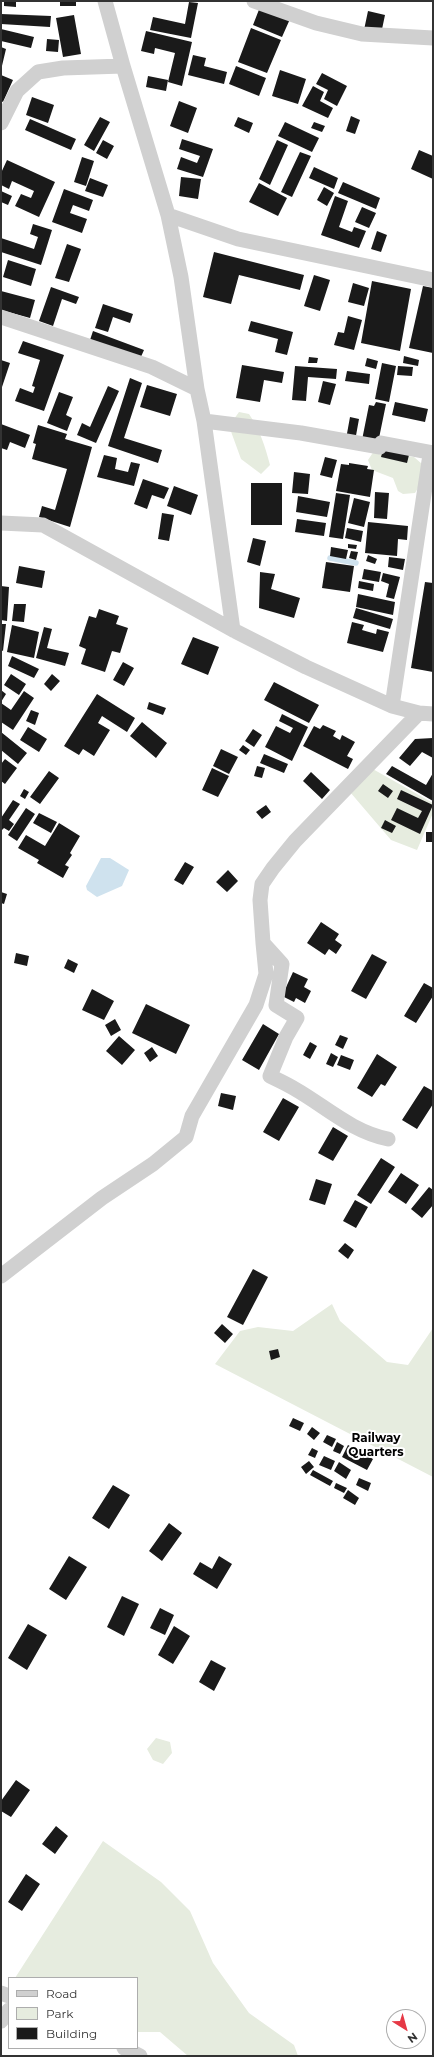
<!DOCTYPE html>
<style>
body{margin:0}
#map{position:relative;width:434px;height:2057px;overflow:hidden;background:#fff;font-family:Montserrat,sans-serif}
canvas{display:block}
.frame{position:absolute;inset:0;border:2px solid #333;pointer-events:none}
.legend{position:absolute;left:8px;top:1977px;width:130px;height:72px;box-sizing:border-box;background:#fff;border:1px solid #adadad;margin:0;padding:5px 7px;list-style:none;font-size:12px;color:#333}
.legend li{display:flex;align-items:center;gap:8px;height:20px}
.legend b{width:20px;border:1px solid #adadad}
.north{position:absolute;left:386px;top:2009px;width:40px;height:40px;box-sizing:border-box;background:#fff;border:1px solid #adadad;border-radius:50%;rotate:143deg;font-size:11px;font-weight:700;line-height:16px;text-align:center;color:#333}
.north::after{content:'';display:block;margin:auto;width:14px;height:18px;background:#e63946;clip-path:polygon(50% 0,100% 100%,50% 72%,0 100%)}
</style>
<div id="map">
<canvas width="434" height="2057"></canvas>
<div class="frame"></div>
<ul class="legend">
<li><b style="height:5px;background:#d0d0d0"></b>Road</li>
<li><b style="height:11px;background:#e6ecdf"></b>Park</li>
<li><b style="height:11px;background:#1a1a1a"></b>Building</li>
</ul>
<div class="north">N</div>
</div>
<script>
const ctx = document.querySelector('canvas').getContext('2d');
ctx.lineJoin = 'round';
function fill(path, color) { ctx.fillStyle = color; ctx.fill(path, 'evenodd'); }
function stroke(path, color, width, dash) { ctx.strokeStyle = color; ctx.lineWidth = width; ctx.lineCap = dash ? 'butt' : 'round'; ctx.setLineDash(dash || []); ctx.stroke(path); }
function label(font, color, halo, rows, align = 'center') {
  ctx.font = font + ' Montserrat,sans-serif'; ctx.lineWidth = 4; ctx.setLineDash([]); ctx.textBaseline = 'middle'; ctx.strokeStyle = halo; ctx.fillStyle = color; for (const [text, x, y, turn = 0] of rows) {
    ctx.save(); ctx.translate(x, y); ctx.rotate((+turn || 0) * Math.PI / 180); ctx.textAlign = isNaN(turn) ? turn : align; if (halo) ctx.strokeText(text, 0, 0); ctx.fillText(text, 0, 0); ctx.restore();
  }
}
fill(new Path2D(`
 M239 412 249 414C260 430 265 446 270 465L261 474 241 459 229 426Z
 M374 451 414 457 422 464 421 483 415 493 403 494 398 491 393 478 372 470 368 460Z
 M371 768 433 803V813L417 850 391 840 350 792Z
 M332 1304 340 1321 387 1362 408 1365 433 1328V1477L215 1364 240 1331 258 1327 293 1331Z
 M156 1738 170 1742 172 1753 163 1764 153 1760 147 1749Z
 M103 1841 161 1882 190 1911 213 1963 249 2013 294 2045 298 2056H188L160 2032H137V1978H15Z`), '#e6ecdf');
fill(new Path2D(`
 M101 858H110L129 870 122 886 97 897 87 890 86 886Z`), '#cfe2ee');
stroke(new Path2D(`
 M330 558 356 563`), '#cfe2ee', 5.5);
fill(new Path2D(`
 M4 1H16V7L4 6Z
 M60 1H76V6H60Z
 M189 2 198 3 191 38 150 30 153 17 185 24Z
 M260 7 290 19 282 37 253 25Z
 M368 11 385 15 381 34 364 30Z
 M1 14 51 16 50 27 1 24Z
 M74 15 81 54 63 57 56 18Z
 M251 28 281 40 267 73 238 62Z
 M1 29 34 37 31 48 1 41Z
 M146 31 192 42 182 86 168 82 175 53 155 48 154 54 141 51Z
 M47 39 59 40 58 52 46 51Z
 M1 47 6 49 1 70Z
 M193 55 206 58 204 66 227 72 224 84 188 75Z
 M236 66 266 78 259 96 229 84Z
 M280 70 306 79 298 104 272 96Z
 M322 73 347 86 337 106 324 99 328 90 316 84Z
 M1 75 13 80 3 102 1 101Z
 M148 76 168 80 166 91 146 87Z
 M313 86 324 92 320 101 333 108 328 118 302 106Z
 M32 97 54 105 48 123 26 115Z
 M179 101 197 108 188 133 170 126Z
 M351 116 360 120 355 134 346 131Z
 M100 117 110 122 94 151 84 145Z
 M238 117 253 123 249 133 234 126Z
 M30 119 76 139 71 150 25 130Z
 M285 122 319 138 312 152 278 136Z
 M314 122 325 126 322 132 311 128Z
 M182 139 213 149 203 177 177 169 181 157 197 163 200 156 179 149Z
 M103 140 114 146 107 159 96 153Z
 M277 140 288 145 270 185 259 179Z
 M419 150 433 156V179L411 169Z
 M300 152 311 156 292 197 281 192Z
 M82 157 94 161 86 186 74 182Z
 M7 160 55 182 39 217 15 206 21 194 31 198 34 191 12 181 9 189 1 185V173Z
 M314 167 338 178 334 189 309 178Z
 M181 177 201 179 198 199 179 196Z
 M90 178 108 185 103 197 85 191Z
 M343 182 380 198 376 209 338 193Z
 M259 183 287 198 278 216 249 202Z
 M324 187 334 193 327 206 317 200Z
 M64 189 93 200 89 211 73 205 70 213 87 219 82 233 52 222Z
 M1 191 12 196 8 205 1 202Z
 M335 196 348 201 339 227 352 232 354 227 366 231 359 248 321 235Z
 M362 207 376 213 369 228 355 222Z
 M33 224 52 230 41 265 1 252V238L34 249 38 237 30 234Z
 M377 231 387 235 381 252 371 249Z
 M67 244 81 249 69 282 55 278Z
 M214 252 304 275 300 290 239 275 231 304 203 297Z
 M8 260 36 269 31 286 3 277Z
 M314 275 330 280 320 311 304 306Z
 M372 281 411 289 400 351 361 343Z
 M353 283 369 288 364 306 348 302Z
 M423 286 433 288V353L409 348Z
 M51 287 79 297 76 304 62 299 53 326 39 321Z
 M1 291 35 300 30 318 1 310Z
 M103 304 133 314 130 323 113 317 108 332 95 328Z
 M348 316 362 320 354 350 334 345 338 332 344 333Z
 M251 321 293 332 287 355 275 352 278 339 248 331Z
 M93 331 144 350 140 359 90 340Z
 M23 341 64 355 44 411 15 401 20 388 33 393 35 387 32 386 40 360 18 353Z
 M404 356 419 360 418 366 403 363Z
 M309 357 318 358 317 363H308Z
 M367 358 378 361 376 369 365 366Z
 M1 360 10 363 1 390Z
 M382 363 396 366 389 402 375 399Z
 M242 365 284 372 282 383 264 380 260 402 236 398Z
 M295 366 337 369 336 379 308 377 306 401 292 400Z
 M398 366 413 367 412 376 397 375Z
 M347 371 370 374 369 384 345 381Z
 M130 378 142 383 124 438 162 450 158 463 108 446Z
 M323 381 336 384 330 405 318 402Z
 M147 385 177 394 170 416 140 407Z
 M108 386 119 391 96 443 77 435 82 423 90 427Z
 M59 392 73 397 66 415 72 418 67 431 47 423Z
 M376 402 386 404 378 443 362 440 369 405 374 406Z
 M395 402 428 409 425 422 392 415Z
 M350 417 359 419 355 441 346 439Z
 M1 424 30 435 25 448 10 442 7 450 1 448Z
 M38 425 67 434 65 439 92 447 70 527 39 517 42 506 55 510 67 469 32 459 36 444 33 443Z
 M384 446 410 451 407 463 381 457Z
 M104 455 117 458 115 469 128 472 131 462 140 464 134 486 97 477Z
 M325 457 337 460 332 478 320 475Z
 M349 463 368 466 367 469 374 470 370 497 336 491 341 464 349 465Z
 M294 472 310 474 308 494 292 493Z
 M143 479 169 488 164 499 152 495 147 509 134 504Z
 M251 483H282V525H251Z
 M174 486 198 495 191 515 167 506Z
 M375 492 389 493 387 519 374 518Z
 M336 493 350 495 343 539 329 537Z
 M298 496 330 502 327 517 296 512Z
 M354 498 370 502 364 527 348 523Z
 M162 513 174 515 169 541 158 539Z
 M297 519 326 523 324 536 295 532Z
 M368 522 408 526 407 540 398 539 397 556 365 553Z
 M347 528 363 531 361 542 345 538Z
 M253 538 266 541 260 566 247 562Z
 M348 544 357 545 356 549 348 548Z
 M331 547 348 550 346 559 330 556Z
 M351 551 358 552 356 560 349 558Z
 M368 555 377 559 375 564 366 561Z
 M389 557 405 559 403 570 388 567Z
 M326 562 354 566 350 592 322 588Z
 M19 566 45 571 42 588 16 583Z
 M364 569 381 572 379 582 362 579Z
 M260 572 275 574 271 589 300 598 294 618 259 608Z
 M383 573 400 577 394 599 386 597 389 584 381 581Z
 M359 581 374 584 373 591 358 588Z
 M425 582 433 583V672L411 668Z
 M1 586 9 587 7 621 1 620Z
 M358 594 395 602 393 615 356 607Z
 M14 604H26L24 622 12 621Z
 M356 608 393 619 390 629 353 618Z
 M99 609 119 616 116 624 128 628 120 653 112 651 105 672 81 664 86 649 79 646 89 616 96 618Z
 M352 622 364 625 362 630 376 634 377 629 389 632 383 652 347 643Z
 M1 624H6L3 651 1 650Z
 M12 625 39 632 34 658 7 652Z
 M44 627 52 629 47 648 69 653 65 666 36 658Z
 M193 637 219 647 208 675 181 664Z
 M12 656 39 669 34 678 8 666Z
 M123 662 134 668 124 686 113 680Z
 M11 674 26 684 19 695 4 685Z
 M52 674 60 681 51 691 44 684Z
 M274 682 319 705 309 723 264 700Z
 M1 690 6 694 1 702Z
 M24 691 34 698 13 730 1 722V703L11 710Z
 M97 694 135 718 127 732 102 716 98 723 110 730 94 756 83 749 79 755 64 746Z
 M149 702 166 708 163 715 147 709Z
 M31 710 39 713 35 725 26 721Z
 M282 714 308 727 292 761 265 747 276 726 290 733 293 728 279 721Z
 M142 722 167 743 156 758 130 736Z
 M323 725 336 731 333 736 340 740 342 735 355 742 347 756 353 759 348 769 303 746 314 726 320 729Z
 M28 727 47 739 39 752 20 740Z
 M253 729 262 735 254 747 245 741Z
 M1 732 27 753 18 764 1 750Z
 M433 738V758L422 752 410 766 399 758 415 739Z
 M243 745 250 750 246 755 239 750Z
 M221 749 238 757 229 774 213 766Z
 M264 754 288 764 284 773 260 763Z
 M5 759 17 768 5 784 1 781V764Z
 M257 766 265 768 262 778 254 776Z
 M392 766 426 785 433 773V801L386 774Z
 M212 768 229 776 218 797 202 790Z
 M49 771 59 778 40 804 30 797Z
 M311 772 330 790 322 799 303 781Z
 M383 784 393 791 388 798 378 791Z
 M24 789 29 792 25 799 20 796Z
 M401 790 433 805 420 834 391 820 397 808 418 818 422 811 397 799Z
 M13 800 20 804 9 820 14 824 9 831 4 828 2 830 1 818Z
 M266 805 271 812 262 819 256 812Z
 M26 808 35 814 17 841 8 835Z
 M39 813 57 822 51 833 33 823Z
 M385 820 396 826 392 833 381 828Z
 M59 823 80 836 70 853 72 855 65 865 69 867 63 878 37 863 39 860 18 848 26 835 45 846Z
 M426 832H433V842H426Z
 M185 862 194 867 183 885 174 880Z
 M228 870 238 881 227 892 216 882Z
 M1 892 7 894 4 904 1 903Z
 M321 922 339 934 335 940 342 945 336 954 329 949 325 955 307 943Z
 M16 953 29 956 27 966 14 963Z
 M372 954 387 962 366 999 351 991Z
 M68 959 78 964 74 973 64 968Z
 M293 972 308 979 304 987 311 991 305 1003 296 998 294 1002 282 996Z
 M424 983 433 988V996L416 1023 404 1016Z
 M92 989 114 1001 104 1020 82 1010Z
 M146 1004 190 1025 176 1054 132 1033Z
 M115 1019 121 1030 111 1036 105 1025Z
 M263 1024 279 1034 259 1070 242 1060Z
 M340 1035 348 1038 343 1049 335 1045Z
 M119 1036 135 1050 122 1065 106 1051Z
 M310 1042 317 1046 310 1059 303 1055Z
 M152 1047 158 1056 150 1062 144 1053Z
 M331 1053 338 1057 333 1067 326 1064Z
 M377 1054 397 1067 385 1086 381 1084 372 1097 357 1088Z
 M341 1055 354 1060 350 1070 337 1065Z
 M424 1086 433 1091V1104L417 1129 402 1120Z
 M221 1093 236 1096 233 1110 218 1106Z
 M283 1098 299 1107 279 1141 263 1132Z
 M333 1127 348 1136 333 1161 318 1153Z
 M381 1158 395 1167 371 1204 357 1195Z
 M401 1173 419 1185 406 1204 388 1192Z
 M316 1179 332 1184 325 1205 309 1200Z
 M429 1187 433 1190V1205L422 1218 411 1209Z
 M355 1200 368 1207 356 1228 343 1221Z
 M345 1243 354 1250 348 1259 338 1251Z
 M253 1269 268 1277 243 1325 227 1317Z
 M222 1324 233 1334 225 1343 214 1333Z
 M278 1349 280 1357 271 1360 269 1351Z
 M293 1418 304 1423 300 1431 289 1426Z
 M312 1427 320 1433 314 1440 307 1434Z
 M327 1435 336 1439 332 1447 323 1442Z
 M337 1442 344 1446 340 1454 333 1451Z
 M348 1445 373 1459 367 1470 342 1457Z
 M312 1448 318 1451 315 1458 308 1455Z
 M324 1456 335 1461 331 1470 319 1465Z
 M309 1461 314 1467 306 1474 301 1467Z
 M339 1462 351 1470 346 1479 334 1471Z
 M313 1470 333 1481 330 1486 310 1475Z
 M359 1478 371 1483 368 1491 356 1485Z
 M336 1483 347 1488 344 1493 334 1488Z
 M113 1485 130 1495 109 1529 92 1518Z
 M348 1490 359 1498 355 1505 343 1498Z
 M169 1523 182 1533 162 1561 149 1551Z
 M69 1556 87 1567 66 1600 49 1589Z
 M219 1556 232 1564 217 1589 193 1574 200 1562 212 1569Z
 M122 1596 139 1604 124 1636 107 1627Z
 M160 1608 174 1615 165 1635 150 1628Z
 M28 1624 47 1635 27 1670 8 1658Z
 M174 1626 190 1636 173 1664 158 1655Z
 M211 1660 226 1668 214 1691 199 1682Z
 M16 1780 30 1790 11 1817 1 1811V1801Z
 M56 1826 68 1836 55 1854 42 1844Z
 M26 1874 40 1884 22 1911 8 1902Z`), '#1a1a1a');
stroke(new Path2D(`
 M105 1 123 66 168 215 181 277 197 389 204 421 233 630
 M254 1 316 23 362 34 433 38
 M1 123 17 91 38 72 63 68 123 66
 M168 215 238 239 433 280
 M1 317 152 367 197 389
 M204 421 301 433 380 447 381 443 433 453
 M1 523 43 525 233 630 306 667 392 706 419 713 433 714
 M392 706 429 461 433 455
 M388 1139C352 1132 325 1106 295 1089 287 1084 278 1080 270 1076L286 1037 297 1018 276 1005 282 964 263 943 260 900 262 884 273 868 295 841 419 713
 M1 1276 102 1198 153 1164 186 1137 192 1116 256 1005 266 974 263 943
 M1 1993 9 1996
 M1 2021 9 2010
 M124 2048 140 2056`), '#d0d0d0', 15);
label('bold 12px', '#000', '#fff', [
 ["Railway",376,1438],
 ["Quarters",376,1452]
]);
</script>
